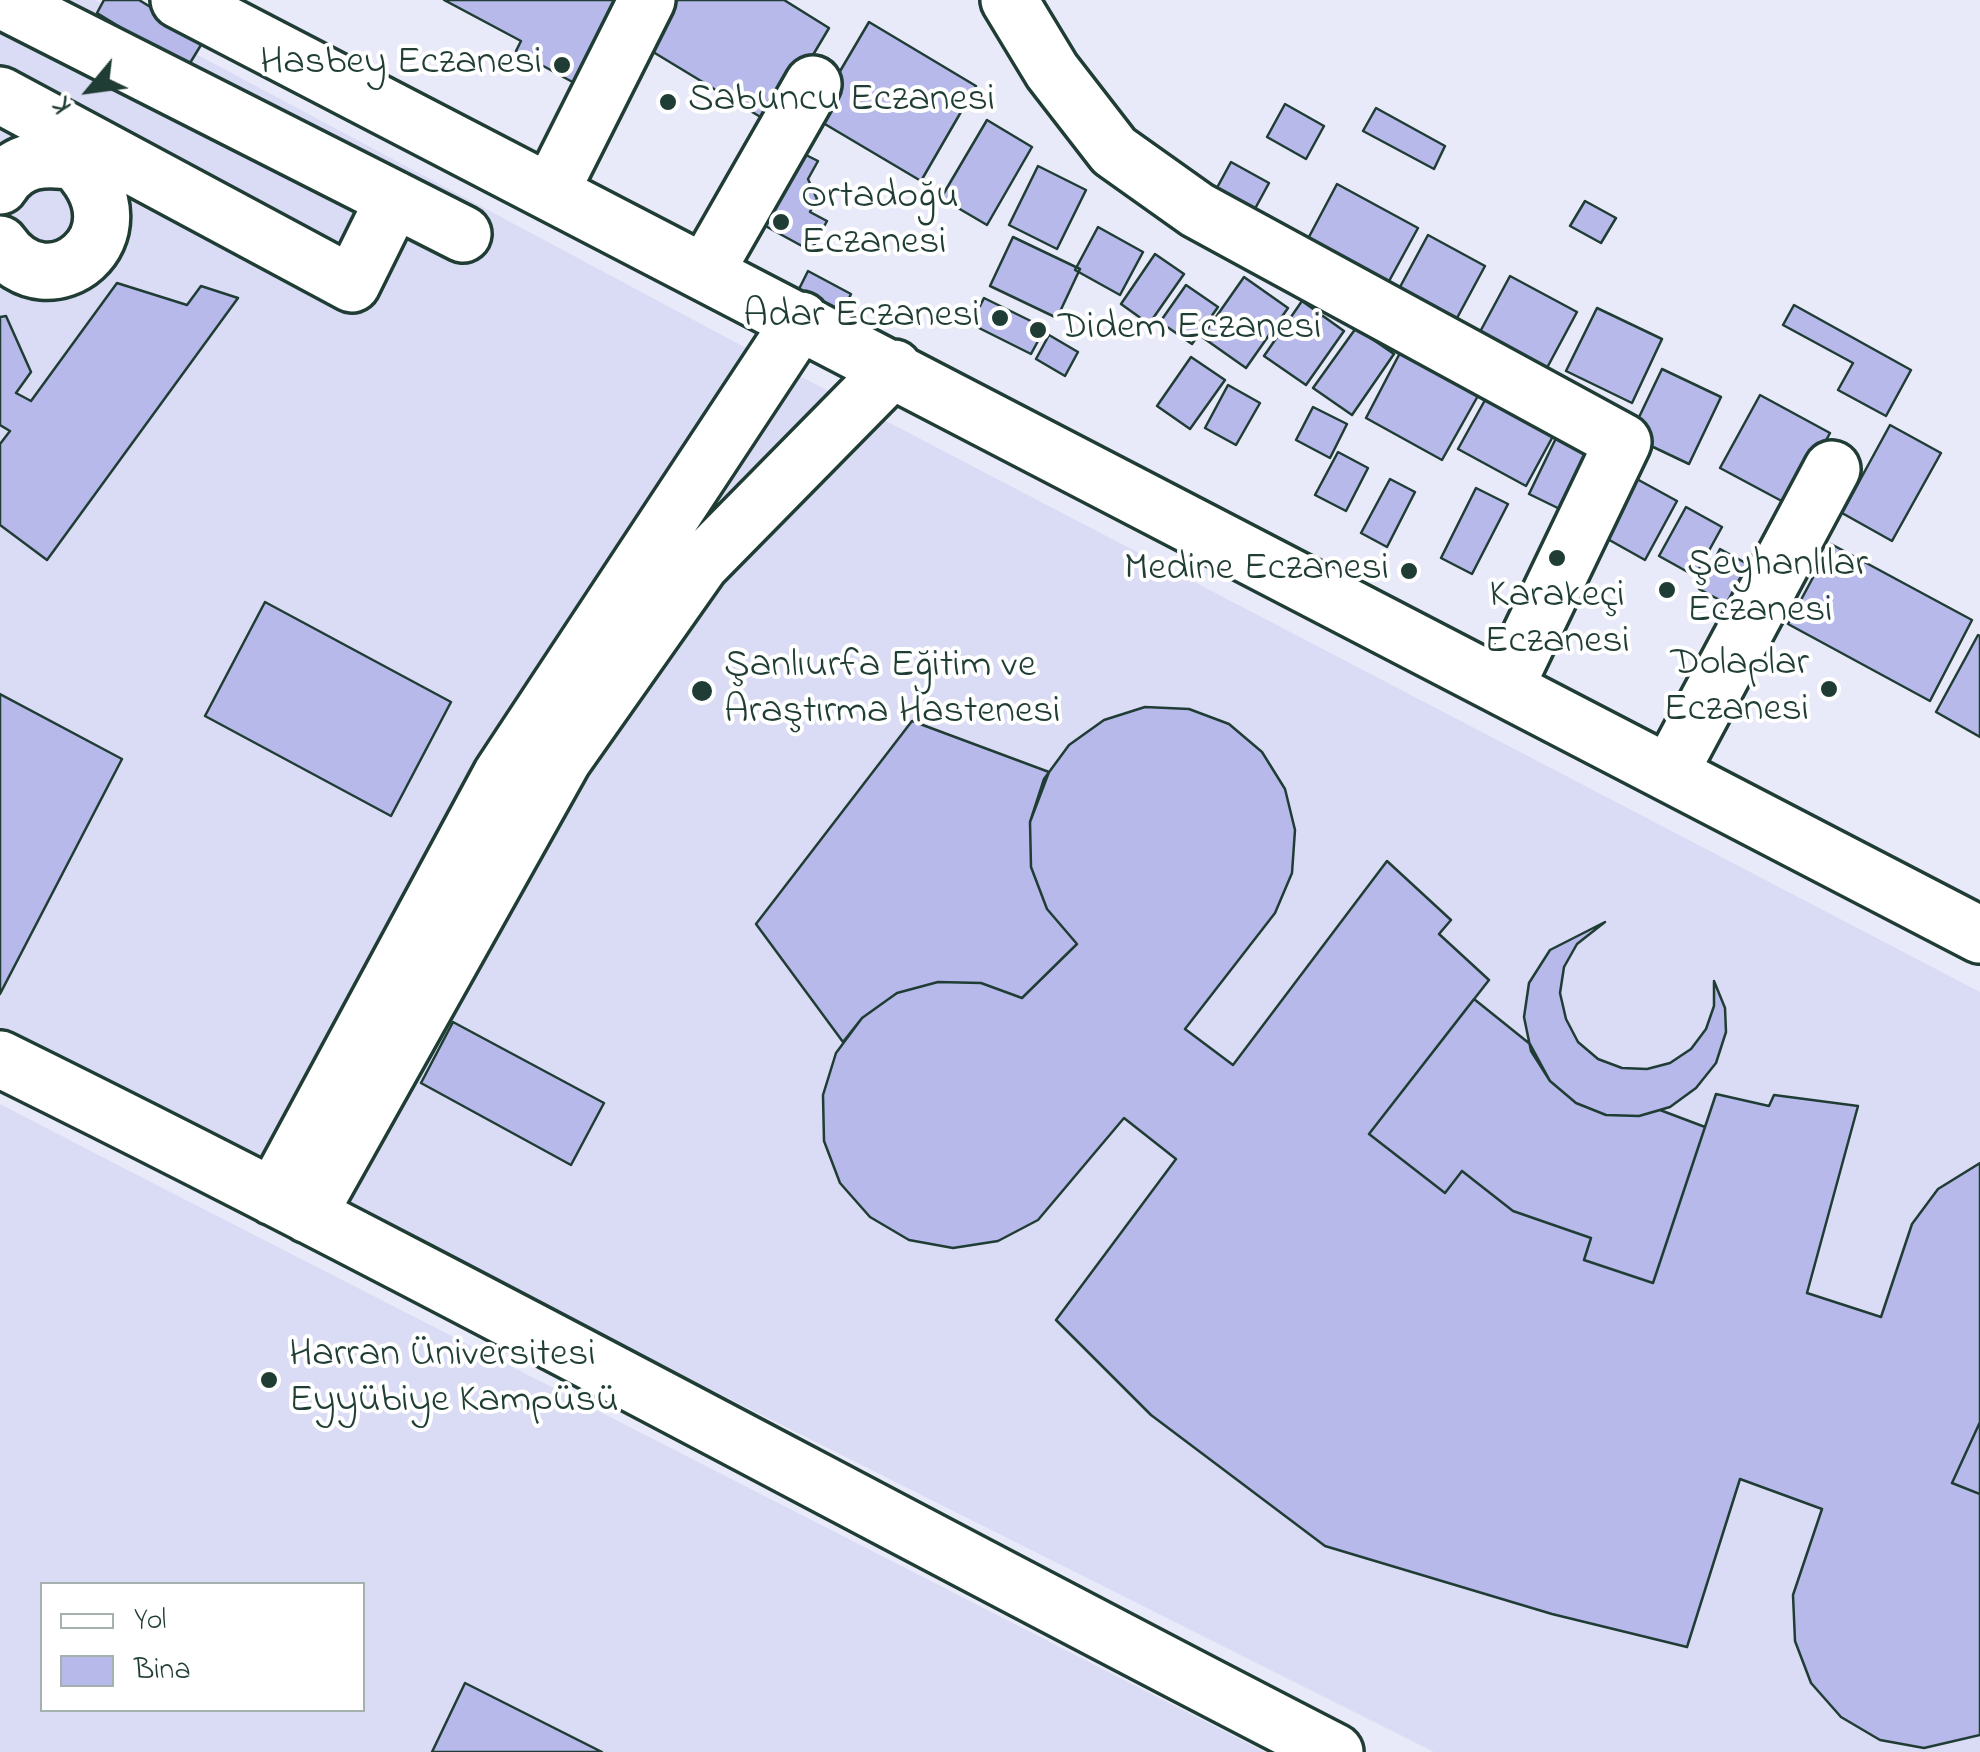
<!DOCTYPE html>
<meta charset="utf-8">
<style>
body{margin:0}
#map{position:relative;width:1980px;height:1752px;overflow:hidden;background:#e9eaf9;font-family:"Indie Flower",sans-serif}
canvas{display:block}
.legend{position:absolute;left:40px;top:1582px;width:325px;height:130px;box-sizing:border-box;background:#fff;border:2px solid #a5b1ae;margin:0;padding:12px 18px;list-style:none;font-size:30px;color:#1f3d34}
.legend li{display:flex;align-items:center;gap:20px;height:50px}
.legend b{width:50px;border:2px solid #a5b1ae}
.north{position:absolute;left:40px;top:40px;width:100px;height:100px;-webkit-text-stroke:8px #fff;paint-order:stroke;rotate:241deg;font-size:28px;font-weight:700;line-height:40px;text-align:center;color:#1f3d34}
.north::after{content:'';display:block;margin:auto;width:35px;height:45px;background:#1f3d34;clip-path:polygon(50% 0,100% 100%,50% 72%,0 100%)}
</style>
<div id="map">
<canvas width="1980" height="1752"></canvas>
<ul class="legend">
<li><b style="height:12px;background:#fff"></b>Yol</li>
<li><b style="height:28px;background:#b7b9ea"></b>Bina</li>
</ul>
<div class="north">K</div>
</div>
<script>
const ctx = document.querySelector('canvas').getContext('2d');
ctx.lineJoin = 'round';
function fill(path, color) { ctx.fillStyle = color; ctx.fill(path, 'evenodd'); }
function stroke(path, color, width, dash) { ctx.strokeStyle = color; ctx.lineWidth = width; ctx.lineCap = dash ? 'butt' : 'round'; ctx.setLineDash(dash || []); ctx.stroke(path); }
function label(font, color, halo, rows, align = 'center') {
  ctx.font = font + ' "Indie Flower",sans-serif'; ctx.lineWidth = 8; ctx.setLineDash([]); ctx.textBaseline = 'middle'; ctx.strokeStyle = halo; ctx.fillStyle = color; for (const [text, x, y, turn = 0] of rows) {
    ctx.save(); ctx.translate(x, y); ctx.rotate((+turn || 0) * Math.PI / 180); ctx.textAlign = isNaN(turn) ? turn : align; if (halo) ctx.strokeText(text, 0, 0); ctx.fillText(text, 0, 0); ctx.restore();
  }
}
fill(new Path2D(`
 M0 0H95L748 349 1980 992V1752H1434L0 1033Z
 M0 1104 139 1176 1265 1752H0ZM42 1584H362V1710H42Z`), '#dadbf4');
const building = new Path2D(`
 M104 0H139L204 40 187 68 97 13Z
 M444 0H635L587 90 516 51 521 41Z
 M660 0H784L829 28 772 124 635 41Z
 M869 22 976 86 921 181 813 117Z
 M1285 104 1324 126 1306 159 1267 137Z
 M1376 108 1445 146 1434 169 1363 131Z
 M987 120 1032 147 987 225 941 198Z
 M786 145 818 161 808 179 817 199 810 212 827 221 811 251 749 217Z
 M1231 162 1269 183 1244 229 1206 208Z
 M1038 166 1086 190 1057 249 1009 225Z
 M1337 184 1418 228 1382 294 1302 250Z
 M1585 201 1616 218 1601 243 1570 226Z
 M1098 227 1143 252 1120 295 1075 270Z
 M1428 235 1485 266 1450 331 1393 300Z
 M1013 237 1080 269 1057 318 990 286Z
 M1155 254 1184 274 1149 324 1121 304Z
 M808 271 851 294 842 313 798 291Z
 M1510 276 1577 312 1541 379 1474 343Z
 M1244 277 1288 308 1246 368 1202 337Z
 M117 283 187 305 201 286 238 298 47 560 0 525V444L10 431 0 425V317L6 316 31 372 16 393 31 401Z
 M1186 285 1218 307 1192 344 1160 322Z
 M984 298 1045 328 1031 354 971 324Z
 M1302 301 1344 331 1306 385 1264 356Z
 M1794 305 1911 370 1886 416 1838 390 1853 363 1783 325Z
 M1597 308 1662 339 1632 403 1566 371Z
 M1356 328 1394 354 1352 415 1313 388Z
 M1049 335 1078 352 1065 376 1036 359Z
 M1401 351 1479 394 1442 460 1366 418Z
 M1191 357 1225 380 1190 429 1157 406Z
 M1662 369 1721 397 1689 464 1630 436Z
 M1228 385 1260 403 1236 445 1205 428Z
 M1490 391 1558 427 1526 486 1458 449Z
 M1760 395 1830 433 1791 506 1720 468Z
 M1313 407 1347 424 1330 458 1296 440Z
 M1890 425 1941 453 1892 541 1842 513Z
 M1559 432 1598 451 1568 513 1529 494Z
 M1338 452 1368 468 1346 511 1315 495Z
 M1635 478 1677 501 1645 560 1604 537Z
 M1390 479 1415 492 1387 547 1361 533Z
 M1476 488 1508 504 1472 574 1441 558Z
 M1686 507 1722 527 1695 576 1659 556Z
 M1831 544 1972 620 1930 701 1788 624Z
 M1720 549 1753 567 1731 606 1699 589Z
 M265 602 451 702 391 816 205 716Z
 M1978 635 1980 636V737L1936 712Z
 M0 694 122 759 0 994Z
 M1145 707 1189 709 1229 724 1262 752 1285 789 1295 830 1292 873 1275 913 1185 1029 1233 1065 1387 861 1451 920 1439 934 1489 980 1369 1134 1445 1193 1462 1171 1513 1211 1591 1238 1584 1260 1653 1283 1716 1094 1769 1106 1774 1095 1858 1106 1807 1293 1881 1317 1912 1224 1938 1189 1980 1163V1422L1952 1483 1980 1494V1735L1924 1748 1880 1740 1841 1717 1811 1683 1795 1641 1793 1595 1822 1509 1740 1479 1687 1647 1552 1614 1325 1546 1151 1415 1056 1320 1176 1159 1124 1118 1038 1220 998 1241 953 1248 909 1240 870 1217 840 1183 824 1141 823 1095 836 1053 862 1018 897 993 938 982 981 983 1022 998 1077 944 1047 909 1031 867 1030 822 1044 779 1069 745 1104 720Z
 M912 721 1049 772 1030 822 1031 867 1047 909 1077 944 1022 998 981 983 938 982 897 993 862 1018 843 1042 756 924Z
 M1605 922 1577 944 1564 967 1560 993 1566 1019 1578 1042 1598 1059 1622 1068 1647 1069 1670 1063 1691 1049 1706 1029 1714 1006V981L1725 1008 1726 1032 1716 1063 1696 1088 1670 1107 1639 1116 1606 1115 1576 1103 1550 1081 1531 1051 1524 1017 1529 983 1550 950Z
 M1474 999 1530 1044 1550 1081 1576 1103 1606 1115 1639 1116 1660 1110 1705 1127 1653 1283 1584 1260 1591 1238 1513 1211 1462 1171 1445 1193 1369 1134Z
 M453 1022 604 1103 571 1165 421 1083Z
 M1980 1422V1494L1952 1483Z
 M465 1683 602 1752H432Z`);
fill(building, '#b7b9ea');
stroke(building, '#1f3d34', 2.5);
const minor = new Path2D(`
 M1 0 463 234
 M179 0 1980 935
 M1009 0 1052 71 1114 151 1197 210 1623 442 1506 686
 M0 95 352 284 394 199
 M0 186C17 158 45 157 75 162 150 236 48 314 0 244
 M551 191 647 0
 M706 271 813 84
 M1670 772 1832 469
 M0 1059C450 1281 889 1523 1335 1752
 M273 1197 501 775 801 320
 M308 1215 563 760 701 564 894 368`);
stroke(minor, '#1f3d34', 62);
stroke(minor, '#fff', 55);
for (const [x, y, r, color] of [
 [562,65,10,"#1f3d34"],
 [668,102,10,"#1f3d34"],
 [781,222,10,"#1f3d34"],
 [1000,318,10,"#1f3d34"],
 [1038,330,10,"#1f3d34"],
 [1557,558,10,"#1f3d34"],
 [1409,571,10,"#1f3d34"],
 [1667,590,10,"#1f3d34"],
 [1829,689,10,"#1f3d34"],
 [702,691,12,"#1f3d34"],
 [269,1380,10,"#1f3d34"]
]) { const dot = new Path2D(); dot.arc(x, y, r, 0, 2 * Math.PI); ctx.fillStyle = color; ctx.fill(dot); stroke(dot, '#fff', 4); }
label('40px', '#1f3d34', '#fff', [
 ["Hasbey Eczanesi",542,65,"right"],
 ["Sabuncu Eczanesi",688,102],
 ["Ortadoğu",801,199],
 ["Eczanesi",801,245],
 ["Adar Eczanesi",980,318,"right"],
 ["Didem Eczanesi",1058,330],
 ["Şeyhanlılar",1687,567],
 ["Eczanesi",1687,613],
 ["Medine Eczanesi",1389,571,"right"],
 ["Karakeçi",1557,598,"center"],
 ["Eczanesi",1557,644,"center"],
 ["Dolaplar",1809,666,"right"],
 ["Eczanesi",1809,712,"right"],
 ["Şanlıurfa Eğitim ve",724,668],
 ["Araştırma Hastenesi",724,714],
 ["Harran Üniversitesi",289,1357],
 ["Eyyübiye Kampüsü",289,1403]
], 'left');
</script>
